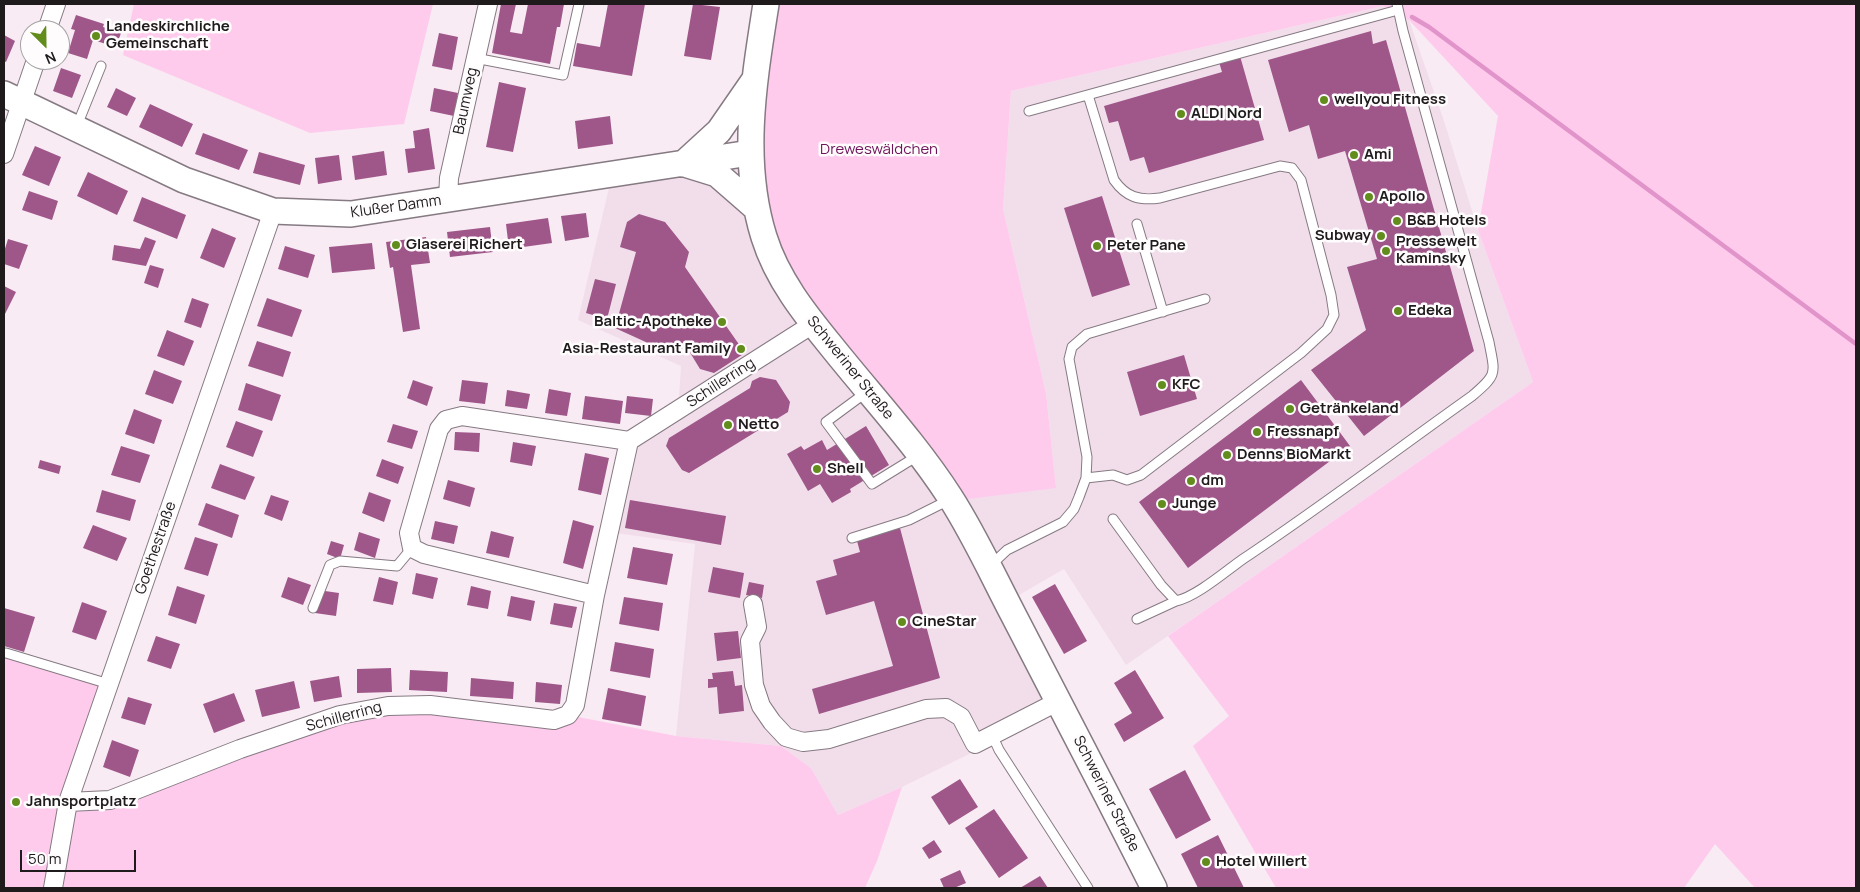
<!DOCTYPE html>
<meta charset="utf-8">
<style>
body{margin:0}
#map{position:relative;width:1860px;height:892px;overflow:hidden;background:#f8ebf3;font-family:Manrope,sans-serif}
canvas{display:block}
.frame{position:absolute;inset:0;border:5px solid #1f1b1d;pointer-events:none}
.north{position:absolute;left:20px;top:20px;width:50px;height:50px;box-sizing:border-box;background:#fefcfd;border:1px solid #a5a2a3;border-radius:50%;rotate:157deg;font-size:14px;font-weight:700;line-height:20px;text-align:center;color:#1f1b1d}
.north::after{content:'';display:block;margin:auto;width:18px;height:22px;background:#628c1c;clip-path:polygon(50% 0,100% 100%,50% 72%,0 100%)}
.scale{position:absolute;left:20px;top:850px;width:116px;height:22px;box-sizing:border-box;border:2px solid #1f1b1d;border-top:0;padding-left:6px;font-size:15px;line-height:18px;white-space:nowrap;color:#1f1b1d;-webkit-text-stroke:4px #fefcfd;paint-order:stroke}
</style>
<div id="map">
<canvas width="1860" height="892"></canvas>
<div class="frame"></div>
<div class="north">N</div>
<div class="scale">50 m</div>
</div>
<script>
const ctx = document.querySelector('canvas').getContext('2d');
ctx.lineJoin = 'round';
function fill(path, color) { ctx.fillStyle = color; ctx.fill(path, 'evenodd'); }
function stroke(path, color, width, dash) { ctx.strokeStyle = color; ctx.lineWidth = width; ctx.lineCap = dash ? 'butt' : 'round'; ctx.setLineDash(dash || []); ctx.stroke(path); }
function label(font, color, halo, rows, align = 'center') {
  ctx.font = font + ' Manrope,sans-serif'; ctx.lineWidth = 5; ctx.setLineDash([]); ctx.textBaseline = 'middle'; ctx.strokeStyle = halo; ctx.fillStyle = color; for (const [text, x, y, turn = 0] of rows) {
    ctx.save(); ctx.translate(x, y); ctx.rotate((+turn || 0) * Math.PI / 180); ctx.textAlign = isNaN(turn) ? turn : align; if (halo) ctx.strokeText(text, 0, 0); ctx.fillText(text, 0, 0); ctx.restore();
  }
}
fill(new Path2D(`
 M1383 6 1409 20 1443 118 1478 230 1533 382 1126 665 1064 569 1007 602 1063 708 902 787 838 815 811 768 781 746 676 736 695 544 608 532 629 441 678 411 681 366 578 320 612 175 750 153 1056 488 1046 393 1003 209 1011 91Z`), '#f2deeb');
fill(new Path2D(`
 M134 4H433L404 124 310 133 123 55Z
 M767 4H1856V888H1755L1715 844 1684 888H1276L1193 746 1229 716 1168 636 1533 382 1478 230 1498 116 1409 20 1383 6 1011 91 1003 209 1046 393 1056 488 952 501 837 353 757 213Z
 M4 653 109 684 69 801 110 800 388 706 568 715 676 736 781 746 811 768 838 815 902 787 877 861 865 888H4Z`), '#fecbed');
stroke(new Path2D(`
 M1412 17 1429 27 1856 344`), '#e194c9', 4.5);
fill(new Path2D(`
 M501 4H516L510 32 522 34 528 4H564L560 27H557L550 64 492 53Z
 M608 4H645L632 76 573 66 577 43 600 47Z
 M693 4 720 7 711 60 684 56Z
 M76 15 104 24 103 27 121 33 116 47 93 40 87 59 68 53 75 30 71 29Z
 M1371 31 1373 44 1386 40 1474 351 1364 436 1311 370 1366 330 1347 267 1377 259 1345 151 1318 159 1309 125 1289 132 1268 60Z
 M439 33 458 37 452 70 432 66Z
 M4 35 15 41 6 62 4 61Z
 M1240 56 1264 140 1149 173 1144 157 1130 161 1118 121 1109 123 1104 106 1222 72 1219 62Z
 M61 68 81 75 72 98 53 91Z
 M499 82 526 88 513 152 486 147Z
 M116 88 136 98 127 116 107 107Z
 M434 88 458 93 454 116 430 111Z
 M150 104 193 124 182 147 139 127Z
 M610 116 613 144 578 149 575 121Z
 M429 128 435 169 408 173 405 149 415 148 413 131Z
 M203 133 248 150 239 170 195 154Z
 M35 146 61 157 49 186 22 175Z
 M384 151 387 175 355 180 352 156Z
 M259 152 305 165 300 185 253 173Z
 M339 155 342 180 318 184 315 158Z
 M88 172 128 191 117 215 77 196Z
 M29 191 58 201 52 220 22 210Z
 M1102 196 1130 285 1092 297 1064 208Z
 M142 197 186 215 177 239 133 221Z
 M586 213 589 237 565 241 561 216Z
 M639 214 665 222 689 252 685 267 745 353 714 373 700 369 686 346 672 354 615 328 636 252 620 247 627 222Z
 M548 218 552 243 509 249 506 224Z
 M490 227 493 252 450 257 447 232Z
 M212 228 236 238 224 268 200 258Z
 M145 237 156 241 146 266 112 260 114 245 140 249Z
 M426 237 430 263 411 265 420 329 403 332 393 267 390 268 386 242Z
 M8 239 28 245 19 269 4 264V252Z
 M372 243 375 269 332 273 329 247Z
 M285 246 315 255 308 278 278 269Z
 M150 265 164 269 158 288 144 283Z
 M595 279 616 284 607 319 586 313Z
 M4 286 16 292 5 314 4 313Z
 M192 298 209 304 201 328 184 322Z
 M267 298 302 310 292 337 257 326Z
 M167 330 194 341 184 366 157 356Z
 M257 341 291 352 283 377 248 366Z
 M1184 355 1197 399 1140 416 1127 372Z
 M154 370 182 381 173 404 145 394Z
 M760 377 776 380 790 402 788 412 689 473 682 470 666 446 669 438 750 388 752 381Z
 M413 380 433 387 427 406 407 398Z
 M462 380 488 383 485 404 459 401Z
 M1301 380 1350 446 1188 568 1139 502Z
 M246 383 281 395 272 421 238 410Z
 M549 389 571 393 567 416 545 413Z
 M507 390 530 394 527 409 505 406Z
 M585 396 623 401 620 424 582 419Z
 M627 396 653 399 651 416 625 413Z
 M134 409 162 420 154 444 125 434Z
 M236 421 263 431 253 457 226 447Z
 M393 424 418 431 412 449 387 442Z
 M866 426 889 465 850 489 851 492 832 503 820 484 808 491 787 454 801 446 804 450 822 440 827 450Z
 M455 432 480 433 479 452 454 450Z
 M513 442 536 446 532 466 510 462Z
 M121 446 150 455 140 483 111 475Z
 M585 453 609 458 601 495 578 490Z
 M382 459 404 467 398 484 376 476Z
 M40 460 61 466 59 474 38 468Z
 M220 464 255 477 245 500 211 488Z
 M448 480 475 488 470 507 443 499Z
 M102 490 136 500 130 521 96 512Z
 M369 492 391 500 384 522 362 513Z
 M271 495 289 501 282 521 264 514Z
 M630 500 726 516 721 545 625 528Z
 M206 503 239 515 232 538 198 525Z
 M573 520 594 526 583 569 563 563Z
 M435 521 458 526 454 544 431 539Z
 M93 525 127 538 117 561 83 548Z
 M900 528 940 678 819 714 812 689 893 666 874 601 826 615 816 581 837 575 833 560 860 552 857 541Z
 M491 531 514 537 509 558 486 553Z
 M359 532 380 539 375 558 354 550Z
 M195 537 218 544 208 576 184 569Z
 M331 541 344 545 340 559 327 554Z
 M633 547 673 554 667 585 627 578Z
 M713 567 744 573 740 598 708 592Z
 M416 573 438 578 433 599 412 594Z
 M288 577 311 585 303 605 281 597Z
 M379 577 398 582 393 605 373 601Z
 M749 582 764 585 762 598 746 595Z
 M1055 584 1087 641 1064 654 1032 597Z
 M177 586 205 595 196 624 168 615Z
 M471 586 491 591 488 609 467 605Z
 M325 591 339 593 336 616 315 613Z
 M511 596 535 601 531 621 507 616Z
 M624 597 663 603 659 631 619 624Z
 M82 602 107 611 96 640 72 632Z
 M554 603 577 607 572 628 550 624Z
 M4 608 35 617 24 652 4 646Z
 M738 631 741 658 717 661 714 633Z
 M156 636 180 644 171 669 147 661Z
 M615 642 654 649 650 678 610 671Z
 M391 668 392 692 357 693V669Z
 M410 670 448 672 447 692 409 690Z
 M1135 670 1164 718 1124 742 1114 724 1132 713 1114 683Z
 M733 671 735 686 742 685 744 711 719 714 717 687 708 688V679H713L712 673Z
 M339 676 342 697 314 702 310 681Z
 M471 678 514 682 513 699 470 696Z
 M294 681 300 708 262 717 255 690Z
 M536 682 562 685 560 704 535 702Z
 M608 688 646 696 641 726 602 719Z
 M234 693 245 721 214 733 203 704Z
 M128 697 152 704 145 725 121 718Z
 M112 740 139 750 130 777 103 767Z
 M1185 770 1211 820 1176 839 1149 789Z
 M960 779 978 807 949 825 931 797Z
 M994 809 1028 858 999 878 965 828Z
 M1218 835 1244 888H1198L1181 854Z
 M934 840 942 852 929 859 922 848Z
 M960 870 966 883 954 888H944L940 879Z
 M1040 876 1048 888H1020Z`), '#9f578a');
const service = new Path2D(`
 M475 58 563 75 579 4
 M1029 111 1398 10
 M76 128 101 66
 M1137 224 1163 312
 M868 391 826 422 872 484 919 455
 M1086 478 1113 475 1127 480 1141 475 1301 353 1327 329 1334 315 1331 295 1301 180 1292 168 1280 166 1160 198C1139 201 1126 197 1114 180L1088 95
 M1113 519 1161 585 1176 601C1196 597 1226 571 1243 559 1321 507 1396 450 1472 396 1498 374 1495 374 1489 342L1403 31 1397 4
 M852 538 909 520 949 500
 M990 566 1007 550 1063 522 1074 509 1079 497 1086 478 1087 457 1069 359 1072 347 1087 334 1205 299
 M313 608 330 565 340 561 397 566 412 548
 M1137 619 1176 601
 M6 653 109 684
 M992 735 999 750 1088 888`);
const minor = new Path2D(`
 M47 30 56 4
 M4 154 36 60
 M448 200 449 178 488 4
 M595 595 424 554 412 548 409 533 439 429 446 420 462 416 629 441 813 324
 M753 604 757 627 750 641 754 685 761 706 772 722 786 737 803 742 829 739 926 709 946 708 961 717 975 744 1059 701
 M68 802 110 800 240 749 340 715 388 706 430 705 554 720 568 715 575 705 595 595 629 441
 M53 888 68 802 273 211`);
const secondary = new Path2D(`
 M766 4C754 81 740 160 764 237 777 279 805 314 832 347 872 397 915 443 950 497 974 534 993 576 1014 616 1061 706 1108 797 1154 888
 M4 94 184 180 273 211 351 214 750 153
 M683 164 719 131 755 79
 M688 165 717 174 756 208`);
stroke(service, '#867a82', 11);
stroke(minor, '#867a82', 20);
stroke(secondary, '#867a82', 28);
stroke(service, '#fff', 9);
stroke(minor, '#fff', 18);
stroke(secondary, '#fff', 25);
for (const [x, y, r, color] of [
 [96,36,5,"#628c1c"],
 [1324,100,5,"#628c1c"],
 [1181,114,5,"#628c1c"],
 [1354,155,5,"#628c1c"],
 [1369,197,5,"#628c1c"],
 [1397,221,5,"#628c1c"],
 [1381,236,5,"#628c1c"],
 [396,245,5,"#628c1c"],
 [1097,246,5,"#628c1c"],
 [1386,251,5,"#628c1c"],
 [1398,311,5,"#628c1c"],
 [722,322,5,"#628c1c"],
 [741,349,5,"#628c1c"],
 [1162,385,5,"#628c1c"],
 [1290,409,5,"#628c1c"],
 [728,425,5,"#628c1c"],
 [1257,432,5,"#628c1c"],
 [1227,455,5,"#628c1c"],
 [817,469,5,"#628c1c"],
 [1191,481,5,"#628c1c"],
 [1162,504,5,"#628c1c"],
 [902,622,5,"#628c1c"],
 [16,802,5,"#628c1c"],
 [1206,862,5,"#628c1c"]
]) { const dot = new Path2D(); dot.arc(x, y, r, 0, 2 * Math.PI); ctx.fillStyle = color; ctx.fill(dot); stroke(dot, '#fefcfd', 2); }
label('bold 15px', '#1f1b1d', '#fefcfd', [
 ["Landeskirchliche",106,27],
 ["Gemeinschaft",106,44],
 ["wellyou Fitness",1334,100],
 ["ALDI Nord",1191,114],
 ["Ami",1364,155],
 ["Apollo",1379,197],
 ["B&B Hotels",1407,221],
 ["Subway",1371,236,"right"],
 ["Pressewelt",1396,242],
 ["Kaminsky",1396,259],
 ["Glaserei Richert",406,245],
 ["Peter Pane",1107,246],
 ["Edeka",1408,311],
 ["Baltic-Apotheke",712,322,"right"],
 ["Asia-Restaurant Family",731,349,"right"],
 ["KFC",1172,385],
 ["Getränkeland",1300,409],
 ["Netto",738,425],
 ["Fressnapf",1267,432],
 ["Denns BioMarkt",1237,455],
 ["Shell",827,469],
 ["dm",1201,481],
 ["Junge",1172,504],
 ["CineStar",912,622],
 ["Jahnsportplatz",26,802],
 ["Hotel Willert",1216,862]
], 'left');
label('15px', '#1f1b1d', '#fefcfd', [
 ["Baumweg",466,101,-78],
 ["Klußer Damm",396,207,-8],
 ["Schweriner Straße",850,368,51],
 ["Schillerring",721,383,-33],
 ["Goethestraße",156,548,-71],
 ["Schillerring",344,717,-15],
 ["Schweriner Straße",1106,794,63]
]);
label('15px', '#6f145b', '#fefcfd', [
 ["Dreweswäldchen",879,150]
]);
</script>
